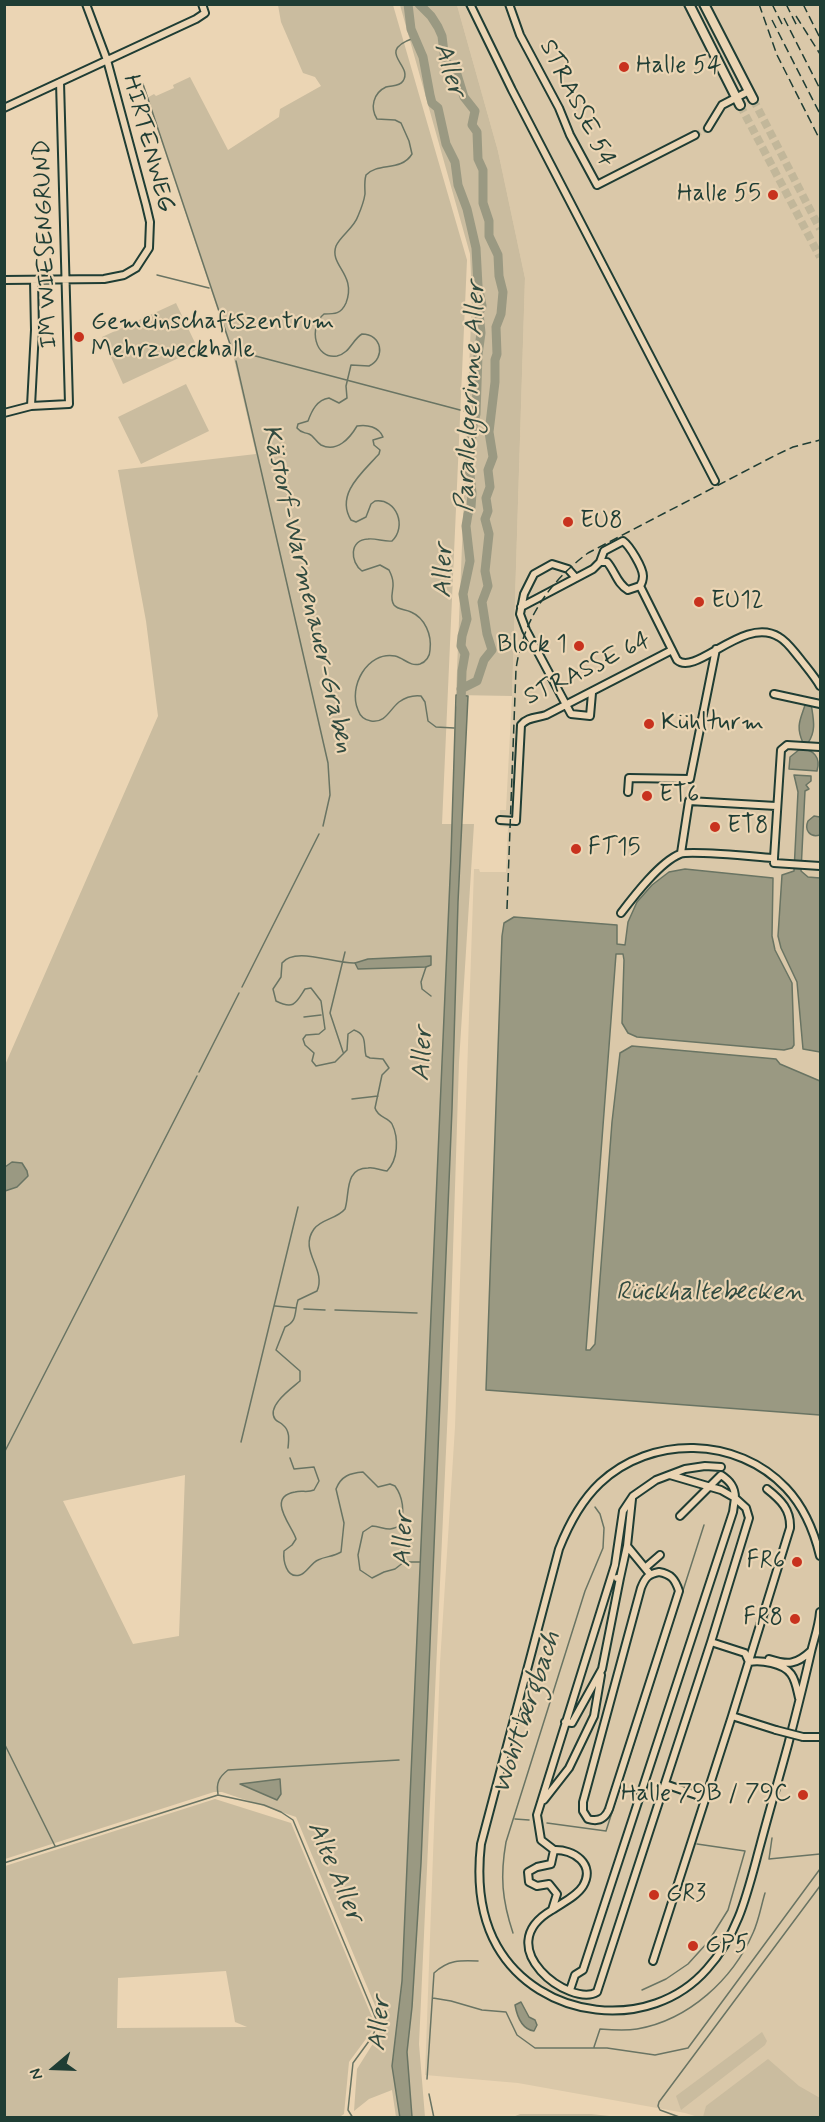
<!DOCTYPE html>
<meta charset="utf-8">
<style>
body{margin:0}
#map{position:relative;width:825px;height:2122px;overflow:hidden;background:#ebd5b4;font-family:Mynerve,sans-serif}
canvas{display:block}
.frame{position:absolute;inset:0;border:6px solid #1f3d34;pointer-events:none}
.north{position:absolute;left:24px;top:2038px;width:60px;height:60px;-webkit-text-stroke:4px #ebd5b4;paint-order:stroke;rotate:251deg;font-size:16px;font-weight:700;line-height:24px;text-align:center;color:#1f3d34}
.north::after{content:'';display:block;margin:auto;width:21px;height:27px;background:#1f3d34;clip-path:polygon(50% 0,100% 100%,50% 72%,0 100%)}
</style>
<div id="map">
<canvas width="825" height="2122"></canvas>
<div class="frame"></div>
<div class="north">N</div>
</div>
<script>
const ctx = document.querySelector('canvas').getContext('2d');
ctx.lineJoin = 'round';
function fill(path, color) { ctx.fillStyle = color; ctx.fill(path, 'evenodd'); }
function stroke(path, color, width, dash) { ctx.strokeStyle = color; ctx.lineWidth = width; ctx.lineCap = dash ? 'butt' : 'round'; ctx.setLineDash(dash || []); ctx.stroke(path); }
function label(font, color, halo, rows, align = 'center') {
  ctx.font = font + ' Mynerve,sans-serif'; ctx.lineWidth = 4.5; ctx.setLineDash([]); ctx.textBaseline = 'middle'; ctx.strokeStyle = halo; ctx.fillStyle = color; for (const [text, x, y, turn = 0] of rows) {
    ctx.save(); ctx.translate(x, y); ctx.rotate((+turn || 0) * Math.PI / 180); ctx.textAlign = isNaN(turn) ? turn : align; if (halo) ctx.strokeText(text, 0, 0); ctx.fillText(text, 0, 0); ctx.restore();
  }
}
fill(new Path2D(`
 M457 5H820V2117H698L685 2113 518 2083 425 2075 440 1663 455 1427 474 869H479L480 872H506L508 827 500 826V810H506L512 696 525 278 498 151Z`), '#dac8a9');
fill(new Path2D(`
 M278 5H393L467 260 442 824H474L459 1062 448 1407 419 2044 425 2117H396L392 2090 369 2099 354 2111 357 2069 379 2034V2015L296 1817 222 1792H214L5 1859V1065L158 716 146 621 118 470 256 454 234 359 147 98 154 94 156 96 174 88 173 85 190 77 228 150 279 117 280 109 321 86 315 77 303 73 281 22ZM185 1475 179 1636 133 1644 63 1501Z
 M400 5H457L498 151 525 278 512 696 456 695 472 296 470 254Z
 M176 303 198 349 123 384 102 337Z
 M186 384 209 431 141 464 118 417Z
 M215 1799 291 1823 372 2017 374 2028 349 2062 344 2114 338 2118 5 2117V1866ZM226 1971 235 2022 247 2027 117 2028 118 1978Z
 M762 2032 767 2041 765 2045 681 2110 676 2096Z
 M768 2059 799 2086 820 2098V2117H703L706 2106Z
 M520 2114H591L619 2117H513Z`), '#cabc9f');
const water = new Path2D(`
 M456 695 468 696 458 902 452 1109 421 1863 412 2007 407 2052 412 2117 400 2118 392 2066 402 1981 451 856Z
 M806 702 811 703C813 718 817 730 808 743H803C795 725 801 719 806 702Z
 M800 749C814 749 821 758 817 771L789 769 790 757Z
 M794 775 811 776V781L806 785 809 789 805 791 801 871 808 877 820 878V1052L803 1049 797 982 781 948 778 936 782 875 794 871 798 792Z
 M814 816 820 817V835C810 838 804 830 808 821Z
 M685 869 773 878 772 936 775 950 792 983 794 1045 792 1048 784 1050 637 1037 628 1033 622 1023 624 960 623 954H616L586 1350H590L595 1344 612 1122 620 1053 632 1046 776 1059 780 1064 820 1081V1415L486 1390 502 936 504 923 514 917 617 925V944L625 945 628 922 637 902 652 885 669 872Z
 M431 956V965L426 967 358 969 355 963 368 959Z
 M12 1162 22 1163 27 1171 28 1176 17 1187 5 1191V1167Z
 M280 1779 281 1794 277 1800 240 1784Z
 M521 2002 529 2017 535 2020 537 2025 534 2031C521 2029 517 2016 515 2005Z`);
fill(water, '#9a9982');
stroke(water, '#697463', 1.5);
stroke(new Path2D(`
 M414 38C374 52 414 65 403 81 399 87 392 85 386 87 373 93 370 108 377 119L395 120 401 123 409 141 412 154C401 172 378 162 366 175 364 182 365 187 365 194 364 201 361 209 358 216 354 228 341 235 336 246 329 266 357 274 346 303 341 314 335 314 324 314 308 327 315 360 337 356 350 353 352 340 362 334 382 334 386 358 369 366L351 365 346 386 347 398 339 403 329 398C317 400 312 410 308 421L298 424 297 428C301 433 303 432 309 434 314 436 316 442 321 445 337 453 350 438 357 426 367 424 379 427 383 437L373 440 374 445 380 450 379 454C363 472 335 494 351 520L356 522 366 517 371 504 375 501C397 498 407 527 392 541 384 542 376 538 368 539 349 540 350 562 362 571L380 565 389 570C391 574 393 579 393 583 394 590 389 598 394 605 398 610 405 609 411 612 425 618 432 635 430 650 430 656 426 662 420 664 410 667 404 658 395 656 367 651 348 687 358 710 360 716 364 720 371 721 386 723 389 710 399 702 406 697 413 695 421 696L425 702 428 721 436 727 454 728
 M143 84 234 356
 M157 275 209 288
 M230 355 237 353 248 354 460 410
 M236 361 328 763 330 795 323 826
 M464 411 476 414
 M426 967 421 982 422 989 431 996
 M242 987 319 834
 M304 1017 321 1015
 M343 1052 330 1013 345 952
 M199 1072 239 993
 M352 1099 378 1096
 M275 1306 296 1308
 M304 1309 325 1310
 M335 1310 417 1313
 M241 1442 298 1207
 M288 1448C289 1439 290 1431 283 1425 280 1422 277 1422 275 1419 266 1406 292 1388 300 1381V1371L276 1350 285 1327C298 1321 294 1312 298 1300L317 1291C327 1269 298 1251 314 1229 321 1219 337 1219 345 1209 350 1194 344 1168 368 1168 374 1167 380 1170 387 1171 398 1160 399 1138 392 1124 388 1117 378 1118 375 1108L382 1075 389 1068 383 1059 370 1058 366 1056C363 1045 368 1035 354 1030L348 1034 347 1050 335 1062 316 1066 312 1061 314 1053 305 1045 303 1039 306 1035 319 1034 325 1029 321 1001 311 988 305 989C296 1003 294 1010 276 1001L273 989 281 977 282 963C295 946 334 964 355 963
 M4 1453 197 1076
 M290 1458 294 1469 314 1467 319 1481 314 1490C307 1493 302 1490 295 1492 265 1497 293 1527 296 1539L292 1545 284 1551C283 1560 286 1579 300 1575 306 1574 311 1563 318 1560 326 1556 333 1557 341 1552L344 1523 336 1489C341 1476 350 1473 363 1472L378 1487 390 1484 395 1486C403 1497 405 1512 400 1525 389 1533 384 1527 372 1526L363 1532 358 1555 360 1570 372 1578 384 1572 395 1569 404 1562H420
 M4 1743 55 1846
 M218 1794C216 1783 219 1777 228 1770L399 1760
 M515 1819 529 1820
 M547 1823 606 1831 704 1525
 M772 1838 769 1859 820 1854
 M4 1863 218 1795 264 1805 281 1812 293 1820 376 2019 377 2026 372 2037 353 2063 348 2110 353 2118
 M513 1933C502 1900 500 1876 506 1842L585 1591 603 1548 604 1528 600 1514 595 1507
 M642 1990 666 1979 688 1964 708 1942 728 1910 745 1851 697 1844
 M433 1998 451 2001 482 2010 506 2012 517 2035 535 2048H607L655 2055 688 2048 820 1869
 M594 2047 600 2029C612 2030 625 2031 637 2029 689 2020 733 1979 753 1933 759 1920 761 1906 765 1893
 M427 2079 434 1973C448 1960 460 1960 478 1961
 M429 2094 434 2118
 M682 2118 660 2110 658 2106 659 2102 820 1886`), '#697463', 1.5);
stroke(new Path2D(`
 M408 4 411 29 423 57 430 95 432 103 438 108 446 144 455 162 458 185 467 209 476 248 478 286 482 306 479 313 481 333 478 355 476 414 473 425 469 466 472 493 471 507 468 514 466 526 470 561 463 594 467 619 462 636 461 646 465 654 462 671 461 705
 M419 4 431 16 438 27 442 36 445 61 456 71 464 97 475 111 472 125 477 132 478 159 483 170V203L489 221V236L498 255 499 276 503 292 501 314 496 327 497 354 495 360V382L489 432 493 457 488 470 490 487 486 498 488 511 485 519 489 534 485 571 488 586 482 602 487 634 492 650 484 660 477 681 461 689`), '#9a9982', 9);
stroke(new Path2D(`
 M695 135 708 128`), '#c2b79a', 6, [6, 3]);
stroke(new Path2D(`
 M753 99 820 229
 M740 105 820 257`), '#c2b79a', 8, [8, 4]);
const minor = new Path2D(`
 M470 4 512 90 715 481
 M509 4 520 35 559 108 570 135 597 185 695 135
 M4 108 196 19 205 13 202 4
 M708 128 722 105 749 91
 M4 280 104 279 124 275 136 268 149 248 150 222 146 205 107 60 86 4
 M31 406 35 330 34 280
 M4 413 31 406 69 404 60 82
 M600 562H607C615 571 617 584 628 590L640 586
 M576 578 568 569 552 564 534 574 524 594 520 614 526 630 571 714 590 716 592 693
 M521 607 593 569 600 562 604 551 623 541C630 546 643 568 643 576 643 579 642 583 640 586L677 660C696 677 744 615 779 637 788 642 794 652 801 660 808 669 815 677 820 686
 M774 694 820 704
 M628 792 629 778 690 779 716 649
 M500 820 516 821 521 725C527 717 537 718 546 715L672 650
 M681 853 689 801 776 806
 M774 858 781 750 787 745 820 747
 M774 858V863L820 866
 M621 913C634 896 660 862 680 854 689 850 759 857 774 858
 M767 1489C781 1500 791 1510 790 1528L732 1716 776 1730
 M632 1499 627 1546 650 1574
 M680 1516 721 1475C730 1481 735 1487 735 1498L746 1508 749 1518 711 1642 597 1992C571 2008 488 1947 552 1910L557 1894 549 1884 537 1886 529 1882 528 1872 537 1867 551 1864 554 1850 541 1840 537 1815 615 1565 623 1511 633 1496 656 1480 685 1469 705 1466 721 1467
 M820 1556C814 1531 804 1507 786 1488 737 1436 651 1435 600 1483 581 1501 568 1526 559 1549L481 1844C477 1879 479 1914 497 1946 539 2020 650 2034 707 1969 739 1934 748 1890 760 1846 769 1812 779 1778 788 1745 796 1714 804 1683 811 1652 814 1639 819 1626 820 1612
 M645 1568 660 1555
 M659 1572C671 1574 675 1579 679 1591L609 1809C605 1819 598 1822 588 1819L583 1811V1802L641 1588C645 1578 648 1574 659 1572Z
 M617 1578H620L627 1546
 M711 1642 745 1653 749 1662
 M769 1659C788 1665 796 1665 811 1651
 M749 1662C761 1660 783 1663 791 1674 796 1681 797 1690 799 1698
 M565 1722 572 1723 602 1669 620 1578
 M803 1737H820
 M665 1784 705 1798
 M544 1800 569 1768 594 1716 601 1675
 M552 1910C562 1903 577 1896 583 1886 596 1864 573 1849 554 1850
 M653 1961 732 1716
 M570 1990 575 1975 583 1970 733 1512 735 1498 721 1490 670 1475`);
const tertiary = new Path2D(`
 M689 4 740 105
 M704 4 753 99`);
stroke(minor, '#1f3d34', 10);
stroke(tertiary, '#1f3d34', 12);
stroke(minor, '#ebd5b4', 6);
stroke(tertiary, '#ebd5b4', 8);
stroke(new Path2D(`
 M759 4 777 55 820 140
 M772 4 784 28
 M786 4 797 26
 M803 4 820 38
 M796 16 820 54
 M784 18 820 89
 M772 20 820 114
 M507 909 516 669C523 620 549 582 588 553L776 455 793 447 820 440`), '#1f3d34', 1.5, [9, 4.5]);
const minorBridge = new Path2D(`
 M776 1730 803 1737`);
stroke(minorBridge, '#1f3d34', 10, []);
stroke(minorBridge, '#ebd5b4', 6);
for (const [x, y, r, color] of [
 [624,67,6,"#c8321e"],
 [773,195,6,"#c8321e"],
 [79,337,6,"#c8321e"],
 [568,522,6,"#c8321e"],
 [699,602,6,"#c8321e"],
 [579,646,6,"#c8321e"],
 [649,724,6,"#c8321e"],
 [647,796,6,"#c8321e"],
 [715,827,6,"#c8321e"],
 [576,849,6,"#c8321e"],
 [797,1562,6,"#c8321e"],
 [795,1619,6,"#c8321e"],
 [803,1795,6,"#c8321e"],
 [654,1895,6,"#c8321e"],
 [693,1946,6,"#c8321e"]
]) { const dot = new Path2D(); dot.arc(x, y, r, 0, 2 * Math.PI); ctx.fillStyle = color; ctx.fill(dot); stroke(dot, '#ebd5b4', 2); }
label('24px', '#1f3d34', '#ebd5b4', [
 ["Halle 54",636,67],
 ["Halle 55",761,195,"right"],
 ["Gemeinschaftszentrum",91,323],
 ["Mehrzweckhalle",91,351],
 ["EU8",580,522],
 ["EU12",711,602],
 ["Block 1",567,646,"right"],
 ["Kühlturm",661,724],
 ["ET6",659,796],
 ["ET8",727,827],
 ["FT15",588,849],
 ["FR6",785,1562,"right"],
 ["FR8",783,1619,"right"],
 ["Halle 79B / 79C",791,1795,"right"],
 ["GR3",666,1895],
 ["GP5",705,1946]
], 'left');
label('24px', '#1f3d34', '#ebd5b4', [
 ["STRASSE 54",576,104,63],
 ["HIRTENWEG",147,144,75],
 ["IM WIESENGRUND",47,244,-92],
 ["STRASSE 64",588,670,-26]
]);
label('italic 26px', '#314b40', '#ebd5b4', [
 ["Aller",448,70,73],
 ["Parallelgerinne Aller",472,397,-87],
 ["Aller",445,571,-89],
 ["Kästorf-Warmenauer-Graben",306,589,77],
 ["Aller",424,1054,-87],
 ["Rückhaltebecken",710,1294],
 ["Aller",405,1540,-88],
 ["Wohltbergbach",528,1713,-72],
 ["Alte Aller",334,1872,67],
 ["Aller",381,2024,-85]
]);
</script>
